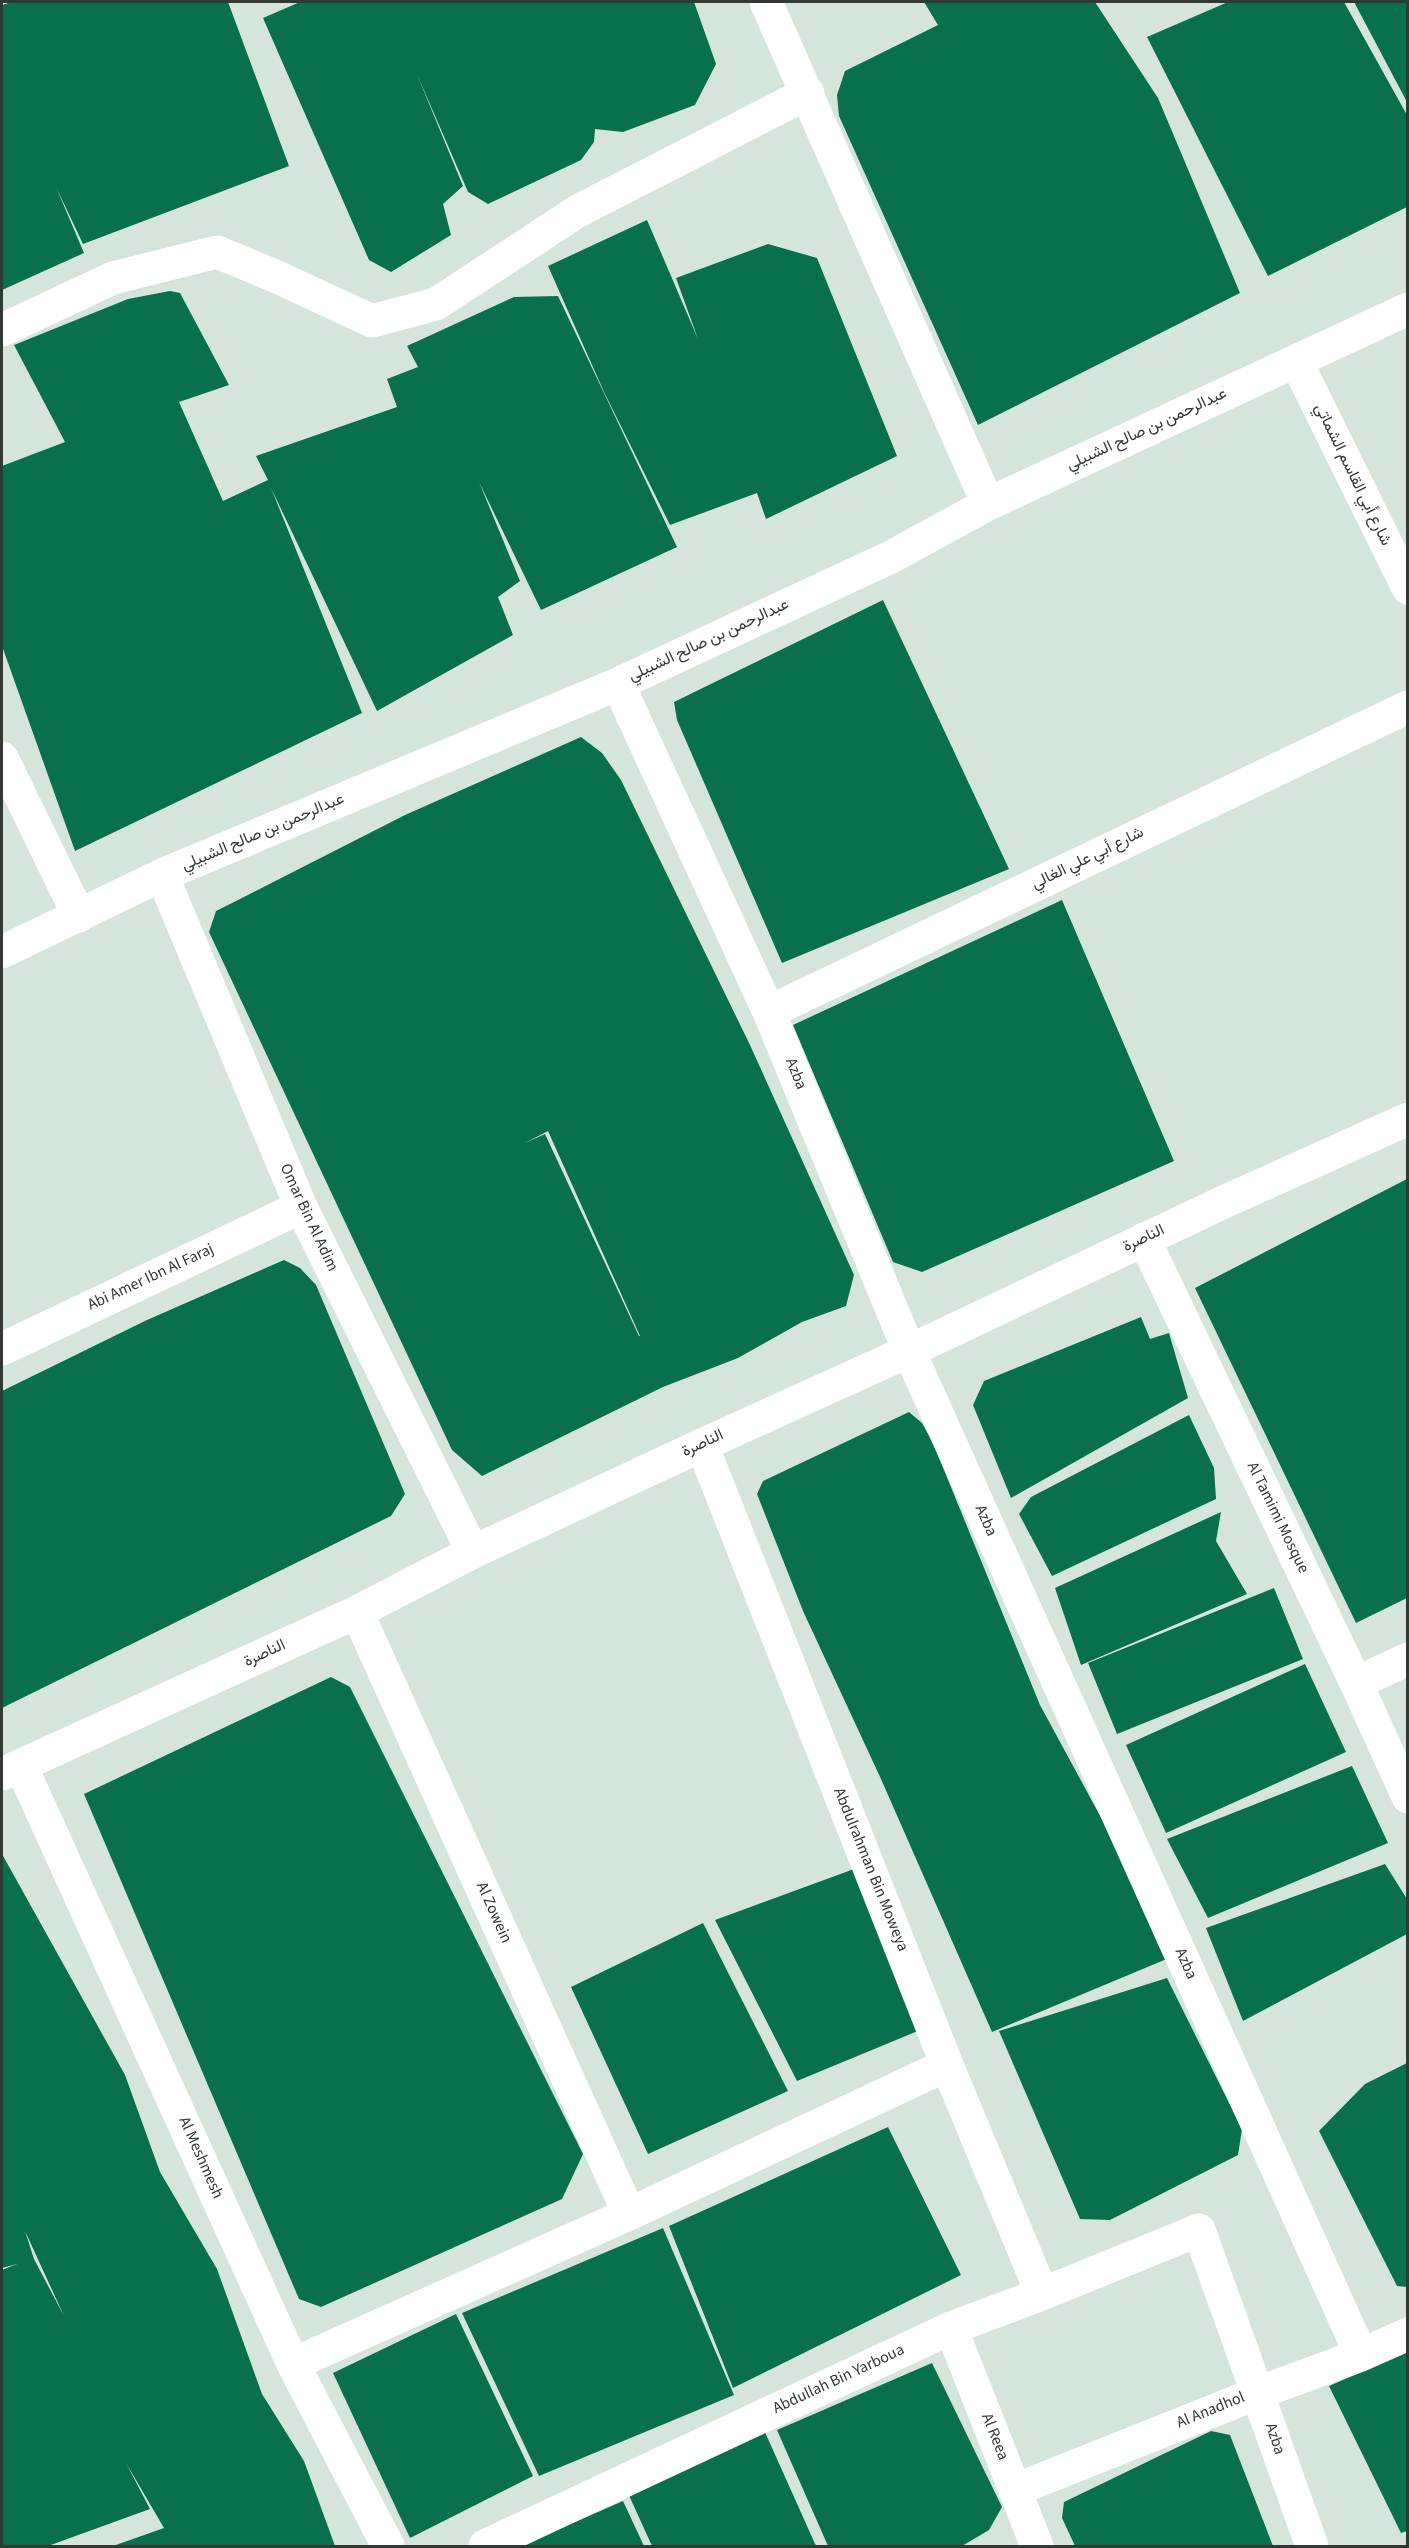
<!DOCTYPE html>
<meta charset="utf-8">
<style>
body{margin:0}
#map{position:relative;width:1409px;height:2548px;overflow:hidden;background:#d5e5dc;font-family:"Source Sans 3",sans-serif}
canvas{display:block}
.frame{position:absolute;inset:0;border:3px solid #323834;pointer-events:none}
</style>
<div id="map">
<canvas width="1409" height="2548"></canvas>
<div class="frame"></div>
</div>
<script>
const ctx = document.querySelector('canvas').getContext('2d');
ctx.lineJoin = 'round';
function fill(path, color) { ctx.fillStyle = color; ctx.fill(path, 'evenodd'); }
function stroke(path, color, width, dash) { ctx.strokeStyle = color; ctx.lineWidth = width; ctx.lineCap = dash ? 'butt' : 'round'; ctx.setLineDash(dash || []); ctx.stroke(path); }
function label(font, color, halo, rows, align = 'center') {
  ctx.font = font + ' "Source Sans 3",Vazirmatn,sans-serif'; ctx.lineWidth = 6; ctx.setLineDash([]); ctx.textBaseline = 'middle'; ctx.strokeStyle = halo; ctx.fillStyle = color; for (const [text, x, y, turn = 0] of rows) {
    ctx.save(); ctx.translate(x, y); ctx.rotate((+turn || 0) * Math.PI / 180); ctx.textAlign = isNaN(turn) ? turn : align; if (halo) ctx.strokeText(text, 0, 0); ctx.fillText(text, 0, 0); ctx.restore();
  }
}
fill(new Path2D(`
 M12 2H228L289 166 83 244 56 187 84 253 2 290V5Z
 M300 2H694L716 64 695 105 623 132 595 129 594 142 581 160 488 204 468 192 416 72 463 186 443 204 451 235 391 272 369 260 263 18Z
 M924 2H1095L1158 98 1240 293 978 425 839 116 837 95 845 71 938 25Z
 M1228 2H1344L1407 115V207L1268 276 1147 37Z
 M1354 2H1407V102Z
 M647 220 698 339 676 278 768 244 817 258 897 456 766 519 757 493 670 525 604 392 548 266Z
 M170 291 180 293 229 385 179 402 223 501 268 480 256 456 397 407 387 379 418 367 407 346 514 297 558 296 677 547 541 610 479 482 520 581 498 597 513 635 377 711 271 488 362 713 75 851 2 646V466L65 442 14 345 128 299Z
 M883 600 1009 869 782 963 677 720 674 702Z
 M581 737 602 753 621 780 750 1045 854 1275 846 1306 802 1322 738 1358 663 1387 482 1476 452 1450 209 932 216 911 238 900 405 815ZM548 1131 640 1336H639L545 1134 525 1143Z
 M1062 900 1174 1161 922 1272 893 1262 793 1025Z
 M1407 1179V1598L1356 1623 1195 1288Z
 M284 1260 300 1268 316 1285 405 1494 391 1516 2 1708V1391L147 1320Z
 M1141 1317 1150 1339 1169 1333 1188 1398 1011 1498 973 1405 984 1381Z
 M909 1412 922 1423 933 1443 1040 1705 1162 1930 1169 1958 992 2032 881 1779 803 1611 757 1494 763 1481Z
 M1189 1415 1214 1468 1216 1499 1052 1576 1019 1514 1031 1497Z
 M1221 1512 1216 1541 1247 1594 1081 1665 1055 1588Z
 M1274 1588 1303 1659 1117 1734 1088 1663Z
 M1305 1664 1346 1752 1166 1833 1126 1745Z
 M331 1677 350 1687 583 2154 562 2199 321 2307 299 2299 84 1794Z
 M1352 1766 1388 1843 1208 1918 1167 1839Z
 M2 1854 125 2075 160 2172 217 2269 262 2394 304 2461 335 2546H113L164 2528 126 2463 150 2509 48 2546H2V2270L17 2264 2 2268ZM25 2231 64 2316 34 2259Z
 M1385 1864 1407 1899V1934L1243 2021 1206 1928Z
 M854 1869 925 2028 797 2081 715 1920Z
 M703 1923 788 2091 648 2154 571 1987Z
 M1167 1978 1242 2129 1238 2155 1110 2220 1080 2219 999 2031Z
 M1407 2063V2287L1397 2286 1319 2131 1365 2084Z
 M888 2127 961 2275 733 2388 669 2226Z
 M663 2228 734 2395 539 2476 462 2313Z
 M456 2314 533 2476 410 2538 333 2373Z
 M1407 2352V2531L1401 2533 1329 2386Z
 M932 2363 1002 2507 989 2530 962 2546H828L777 2430Z
 M764 2430 816 2546H652L627 2491Z
 M1211 2431 1230 2435 1273 2546H1075L1062 2518 1064 2502Z
 M623 2501 644 2546H520Z`), '#08704c');
stroke(new Path2D(`
 M766 2 988 504
 M2 330 113 278 217 252 275 276 372 321 436 304 578 211 808 93
 M1296 361 1408 588
 M618 684 769 1012 909 1351 1361 2355
 M2 758 79 916
 M162 875 301 1207 473 1552
 M2 952 162 875 618 684 891 557 988 504 1408 309
 M769 1012 1408 707
 M1144 1239 1356 1683 1408 1797
 M2 1349 301 1207
 M702 1445 947 2065 1042 2294
 M357 1612 629 2214
 M1356 1683 1408 1659
 M21 1766 293 2364 388 2546
 M2 1774 357 1612 473 1552 702 1445 909 1351 1226 1201 1408 1119
 M951 2328 1037 2546
 M293 2364 629 2214 947 2065
 M1015 2490 1258 2393 1361 2355 1408 2334
 M485 2546 951 2328 1042 2294 1199 2230 1312 2546`), '#fff', 33);
label('16px', '#323834', '#fff', [
 ["عبدالرحمن بن صالح الشبيلي",1147,430,-25],
 ["شارع أبي القاسم الشماتي",1352,475,64],
 ["عبدالرحمن بن صالح الشبيلي",709,641,-25],
 ["عبدالرحمن بن صالح الشبيلي",263,833,-23],
 ["شارع أبي علي الغالي",1088,859,-26],
 ["Azba",795,1074,68],
 ["Omar Bin Al Adim",308,1218,65],
 ["الناصرة",1144,1239,-25],
 ["Abi Amer Ibn Al Faraj",151,1278,-25],
 ["الناصرة",703,1444,-25],
 ["Al Tamimi Mosque",1277,1518,64],
 ["Azba",985,1521,66],
 ["الناصرة",265,1654,-25],
 ["Abdulrahman Bin Moweya",870,1870,68],
 ["Al Zowein",493,1913,66],
 ["Azba",1185,1964,66],
 ["Al Meshmesh",200,2158,66],
 ["Abdullah Bin Yarboua",839,2380,-25],
 ["Al Anadhol",1211,2411,-22],
 ["Al Reea",994,2437,68],
 ["Azba",1274,2439,71]
]);
</script>
